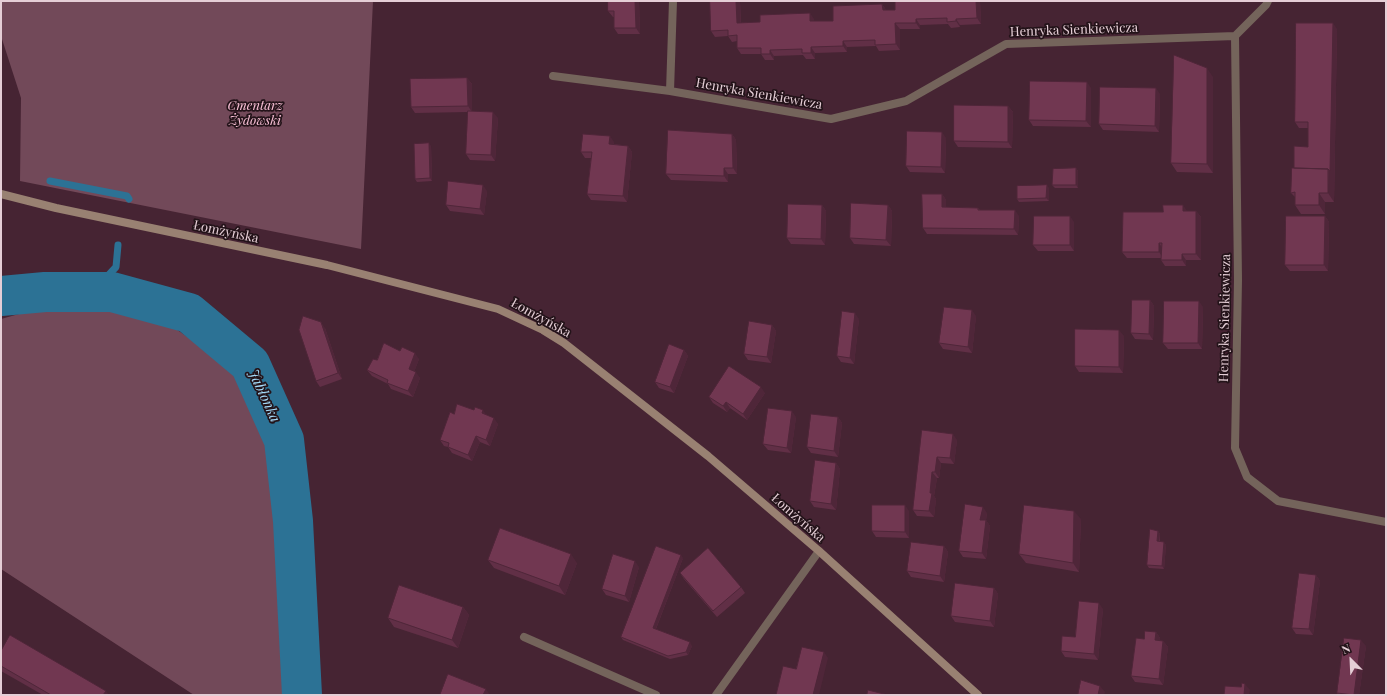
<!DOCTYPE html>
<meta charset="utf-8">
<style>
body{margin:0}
#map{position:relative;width:1387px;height:696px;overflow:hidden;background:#462433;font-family:"Playfair Display",serif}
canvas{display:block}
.frame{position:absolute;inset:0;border:2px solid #e5ced6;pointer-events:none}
.north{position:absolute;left:1331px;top:640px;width:40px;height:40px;-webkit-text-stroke:3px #231319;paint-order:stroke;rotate:336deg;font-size:11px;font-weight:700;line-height:16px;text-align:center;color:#e5ced6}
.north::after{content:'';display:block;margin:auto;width:14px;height:18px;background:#e5ced6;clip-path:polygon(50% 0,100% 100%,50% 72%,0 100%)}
</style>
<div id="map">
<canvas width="1387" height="696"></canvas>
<div class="frame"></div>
<div class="north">N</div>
</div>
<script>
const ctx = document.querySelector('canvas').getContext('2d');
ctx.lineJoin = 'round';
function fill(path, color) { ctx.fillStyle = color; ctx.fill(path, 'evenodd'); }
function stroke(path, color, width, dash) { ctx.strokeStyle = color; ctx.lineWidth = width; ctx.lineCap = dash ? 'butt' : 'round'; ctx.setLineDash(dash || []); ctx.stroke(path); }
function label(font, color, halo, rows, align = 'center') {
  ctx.font = font + ' "Playfair Display",serif'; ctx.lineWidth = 3.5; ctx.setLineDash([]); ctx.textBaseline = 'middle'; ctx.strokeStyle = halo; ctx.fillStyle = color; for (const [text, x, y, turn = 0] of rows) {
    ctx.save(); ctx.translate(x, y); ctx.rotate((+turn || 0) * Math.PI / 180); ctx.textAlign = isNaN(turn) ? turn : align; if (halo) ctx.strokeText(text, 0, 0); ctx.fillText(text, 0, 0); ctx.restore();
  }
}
fill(new Path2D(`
 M1 1H373L361 249 20 181 21 98 1 36Z
 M69 300 156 315 236 371 261 423 278 499 285 695H194L1 569V319Z`), '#724959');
stroke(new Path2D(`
 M50 181 127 196 129 199
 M102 292 103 281 116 267 118 245`), '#2c7295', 7);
stroke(new Path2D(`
 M1 296 45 292H112L189 313 250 364 284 440 293 521 302 695`), '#2c7295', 40);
stroke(new Path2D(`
 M1268 1 1266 5 1235 36 1238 280 1235 448 1247 477 1278 501 1386 522
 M553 76 670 91 673 1
 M670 91 831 119 906 101 1006 44 1235 36
 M524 637 656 695
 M716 695 819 551`), '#74645b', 8);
stroke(new Path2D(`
 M1 194 56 208 327 265 498 309 543 330 564 343 708 456 819 551 978 695`), '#998172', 8);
fill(new Path2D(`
 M608 1H639L640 34H618L614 28V17H613L608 11Z
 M710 1H739L740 2 741 23 814 19V21H833L882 4 886 10H895L980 1 981 24 960 25V27L951 28 948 24 920 25V29H900V50L879 51 876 46 847 47V52L815 53V59H806L803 55 774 56V60H765L761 54H741L737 48V41L732 42 728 36 715 37 711 31Z
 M1337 29 1334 202H1325V214H1301L1295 205V197L1291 193 1294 168 1308 147V128H1299L1295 122Z
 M1213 77V173L1177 172 1171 163Z
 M467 78 472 84V111L498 118 495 161 470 160 466 154 468 112 415 113 411 107Z
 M1091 88V127L1033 126 1029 120Z
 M1160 94 1159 132 1103 130 1099 124Z
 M1008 106 1013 112 1012 148 958 147 954 141Z
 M732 134 736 140 737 174H728V182L671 180 666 174Z
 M946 138 945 173 910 172 906 166Z
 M614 142V144L628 146 632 152 627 202 591 200 587 194 591 158H585L581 152Z
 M431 146 432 181 417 182 415 179Z
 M1076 168 1078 171V188H1055L1052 185Z
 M1049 188V201L1019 202 1017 199Z
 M487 191 484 215 450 211 446 205Z
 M942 194 946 200V207L978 208 980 210 1019 216 1018 235 927 234 923 228Z
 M822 205 826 211 825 245 791 244 787 238Z
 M888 205 892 211 891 246 854 244 850 238Z
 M1196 211 1201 217V260H1186V266H1165L1161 260V258H1127L1122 252 1163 212Z
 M1325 216 1329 222 1328 271H1290L1285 265Z
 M1074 222V251H1038L1033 245Z
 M1150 300 1154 306 1153 340 1135 339 1131 333Z
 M1203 307 1202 349H1168L1163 343Z
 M976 316 972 353 943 349 939 343Z
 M859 319 854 364 841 362 837 356Z
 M772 325 776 331 771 363 748 360 744 354Z
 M325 328 342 379 320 387 316 381Z
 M1124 336 1123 373 1079 372 1075 366Z
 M684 350 688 356 674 393 659 388 655 382Z
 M400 351 419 359 414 372 420 378 413 397 391 389 388 384 372 376 367 370 377 360Z
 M765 393 747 420 730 408 727 412 713 403 709 397Z
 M454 414 487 415 498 424 490 446 480 442 472 461 452 453 448 447 444 446 440 440Z
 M796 417 791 453 768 450 763 444Z
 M838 417 842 423 838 457 811 453 807 447Z
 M922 430 957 440 954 464 941 463 939 478H937L934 496 936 499 934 517 917 516 913 510Z
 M836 463 840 469 836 510 814 507 810 501Z
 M909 511V538L876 537 872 531Z
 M987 513 986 520 990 526 986 559 963 557 959 551Z
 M1081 519 1079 572 1026 563 1019 554Z
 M1158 531 1160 534V541L1166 545 1164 569 1149 568 1147 565Z
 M944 546 948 552 944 582 911 577 907 571Z
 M683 558 656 629 692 646 688 655 670 659 623 640 621 637Z
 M488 560 577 563 565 595 494 568Z
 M639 567 629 602 606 595 602 589Z
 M680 573 741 587 745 593 717 617 684 579Z
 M1316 575 1320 581 1313 635 1296 634 1292 628Z
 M994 588 998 594 994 627 955 622 951 616Z
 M463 607 469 615 458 648 394 627 388 618Z
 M1103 609 1098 660 1065 657 1061 651Z
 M1156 632 1160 638V641H1163L1168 647 1163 685 1135 682 1131 676 1144 639Z
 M1366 646 1359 695H1338L1337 693Z
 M1 651 109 695H43L1 671Z`), '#612f46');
fill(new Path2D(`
 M635 1H639L640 34 636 28Z
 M736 1H739L740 2 741 29 737 23Z
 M976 1H980L981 24 977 18Z
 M882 4 886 10 887 16 883 10Z
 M810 13 814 19V27L810 21Z
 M916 19 920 25V29L916 23Z
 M956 19 960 25V27L956 21Z
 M895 23 900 29V50L896 44Z
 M1333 23 1337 29 1334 202 1328 193Z
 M843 41 847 47V52L843 46Z
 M811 47 815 53V59L811 53Z
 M770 50 774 56V60L770 54Z
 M1207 68 1213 77V173L1207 164Z
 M467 78 472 84V112L468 106Z
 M1087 82 1091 88V127L1086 121Z
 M1156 88 1160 94 1159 132 1155 126Z
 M1008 106 1013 112 1012 148 1008 142Z
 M493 112 498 118 495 161 491 155Z
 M942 132 946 138 945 173 941 167Z
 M732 134 736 140 737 174 733 168Z
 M610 136 614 142 613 150 609 144Z
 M429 143 431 146 432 181 430 178Z
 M628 146 632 152 627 202 623 196Z
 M724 168 728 174V182L724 176Z
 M1076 168 1078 171V188L1076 185Z
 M483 185 487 191 484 215 480 209Z
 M1047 185 1049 188V201L1046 198Z
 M1319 193 1325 202V214L1319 205Z
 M942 194 946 200V213L942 207Z
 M822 205 826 211 825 245 821 239Z
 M888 205 892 211 891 246 886 240Z
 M1183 205 1187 211H1183Z
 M1015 210 1019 216 1018 235 1014 229Z
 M1196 211 1201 217V260L1196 254Z
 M1070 216 1074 222V251L1070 245Z
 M1325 216 1329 222 1328 271 1324 265Z
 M1159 243 1163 249V258L1159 252Z
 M1182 254 1186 260V266L1182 260Z
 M1150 300 1154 306 1153 340 1149 334Z
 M1199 301 1203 307 1202 349 1198 343Z
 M972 310 976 316 972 353 968 347Z
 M855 313 859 319 854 364 850 358Z
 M321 322 325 328 342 379 338 373Z
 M772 325 776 331 771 363 767 357Z
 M1119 330 1124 336 1123 373 1119 367Z
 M684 350 688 356 674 393 670 387Z
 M415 353 419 359 413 375 409 369Z
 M416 372 420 378 413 397 408 391Z
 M761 387 765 393 747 420 743 414Z
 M726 402 730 408 727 412 723 406Z
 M483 410 487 416 482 413Z
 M792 411 796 417 791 453 787 448Z
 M838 417 842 423 838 457 834 451Z
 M494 418 498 424 490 446 486 440Z
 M953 434 957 440 954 464 950 458Z
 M476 436 480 442 472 461 468 455Z
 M937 457 941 463 939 478 935 472Z
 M836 463 840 469 836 510 831 504Z
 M932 472 937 478 934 496 936 499 934 517 929 511 930 493Z
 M905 505 909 511V538L905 532Z
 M983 507 987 513 985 526 980 520Z
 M1074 511 1081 519 1079 572 1073 563Z
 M986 520 990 526 986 559 982 553Z
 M1158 531 1160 534 1159 544 1157 541Z
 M1164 542 1166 545 1164 569 1162 566Z
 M944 546 948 552 944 582 940 576Z
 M571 554 577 563 565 595 559 586Z
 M681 555 683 558 655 631 653 628Z
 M635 561 639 567 629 602 625 596Z
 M1316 575 1320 581 1313 635 1309 629Z
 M994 588 998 594 994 627 990 621Z
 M1099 603 1103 609 1098 660 1094 654Z
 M463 607 469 615 458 648 452 640Z
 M1156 632 1160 638V646L1155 640Z
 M1361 640 1366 646 1359 695H1354Z
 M1163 641 1168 647 1163 685 1159 679Z
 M690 642 692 646 688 655 686 652Z
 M824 652 828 658 819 695H813Z
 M1245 684 1250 690 1249 695H1244Z
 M1100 686 1105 692 1104 695H1098Z
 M486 689 490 695H483Z
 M106 691 109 695H103Z`), '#4f2639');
const building = new Path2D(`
 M608 1H635L636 28H614V11H608Z
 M710 1H736L737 23 760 22V15L810 13V21H833V6L882 4 883 10H895V1H976L977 18 956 19V21L947 22V18L916 19V23H895L896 44 875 45V40L843 41V46L811 47V53H802V49L770 50V54H761V48H737V35L728 36V30L711 31Z
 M1296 23H1333L1330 171 1328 169 1294 168V146L1308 147V122H1295Z
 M1174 55 1207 68V164L1171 163Z
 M467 78 468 106 411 107 410 79Z
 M1030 81 1087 82 1086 121 1029 120Z
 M1100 87 1156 88 1155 126 1099 124Z
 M954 105 1008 106V142L954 141Z
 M468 111 493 112 491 155 466 154Z
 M668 130 732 134 733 168H724V176L666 174Z
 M907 131 942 132 941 167 906 166Z
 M583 134 610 136 609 144 628 146 623 196 587 194 592 152H581Z
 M429 143 430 178 415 179 414 144Z
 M1076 168V185H1052L1053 169Z
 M1292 168 1328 169V193H1319V205H1295V192L1291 193Z
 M448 181 483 185 480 209 446 205Z
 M1047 185 1046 198 1017 199V186Z
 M922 194H942V207L978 208V210H1015L1014 229 923 228Z
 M851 203 888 205 886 240 850 238Z
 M788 204 822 205 821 239 787 238Z
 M1163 205H1183V211H1196V254H1182V260H1161L1162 243H1159V252H1122L1123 212H1163Z
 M1034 216H1070V245H1033Z
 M1286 216H1325L1324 265H1285Z
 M1132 300H1150L1149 334 1131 333Z
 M1164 301H1199L1198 343H1163Z
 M944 307 972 310 968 347 939 343Z
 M842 311 855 313 850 358 837 356Z
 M303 316 321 322 338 373 316 381 299 330Z
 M749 321 772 325 767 357 744 354Z
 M1075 329 1119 330V367L1075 366Z
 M384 343 400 351 402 347 415 353 409 369 416 372 408 391 387 383 388 380 367 370 373 359 377 360Z
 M669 344 684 350 670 387 655 382Z
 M729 366 761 387 743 414 726 402 723 406 709 397Z
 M457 404 474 410 475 407 483 410 482 413 494 418 486 440 476 436 468 455 448 447 449 443 440 440 450 412 454 414Z
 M768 408 792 411 787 448 763 444Z
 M811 414 838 417 834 451 807 447Z
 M922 430 953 434 950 458 937 457 935 472H932L930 493H932L929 511 913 510Z
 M815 460 836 463 831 504 810 501Z
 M965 504 983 507 980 520H986L982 553 959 551Z
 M872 505H905V532L872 531Z
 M1024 505 1074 511 1073 563 1019 554Z
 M500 528 571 554 559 586 488 560Z
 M1150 529 1158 531 1157 541 1164 542 1162 566 1147 565Z
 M911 542 944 546 940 576 907 571Z
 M656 546 681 555 653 628 690 642 686 652 668 656 621 637Z
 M708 548 741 587 713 611 680 573Z
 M613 554 635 561 625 596 602 589Z
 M1299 573 1316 575 1309 629 1292 628Z
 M955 583 994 588 990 621 951 616Z
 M399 585 463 607 452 640 388 618Z
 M1079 601 1099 603 1094 654 1061 651 1062 636 1075 637Z
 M1145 631 1156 632 1155 640 1163 641 1159 679 1131 676 1136 638 1144 639Z
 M10 635 106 691 103 695H51L1 666V651Z
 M1344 638 1361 640 1354 695 1337 693Z
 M802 647 824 652 813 695H776L783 666 796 669Z
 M448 674 486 689 483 695H440Z
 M1081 680 1100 686 1098 695H1078Z
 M1242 683 1245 684 1244 695H1224L1225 686 1241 687Z
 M868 690 888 695H867Z`);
fill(building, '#713751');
stroke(building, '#4f2639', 1);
label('13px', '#e5ced6', '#231319', [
 ["Henryka Sienkiewicza",1074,30,-2],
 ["Henryka Sienkiewicza",759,94,10],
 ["Łomżyńska",226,232,12],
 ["Łomżyńska",541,318,29],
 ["Henryka Sienkiewicza",1225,318,-89],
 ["Łomżyńska",798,518,41]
]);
label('italic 13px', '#fac1d7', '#231319', [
 ["Cmentarz",255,106],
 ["Żydowski",255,121]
]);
label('italic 14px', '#a5dbfa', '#231319', [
 ["Jabłonka",264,396,65]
]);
</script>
